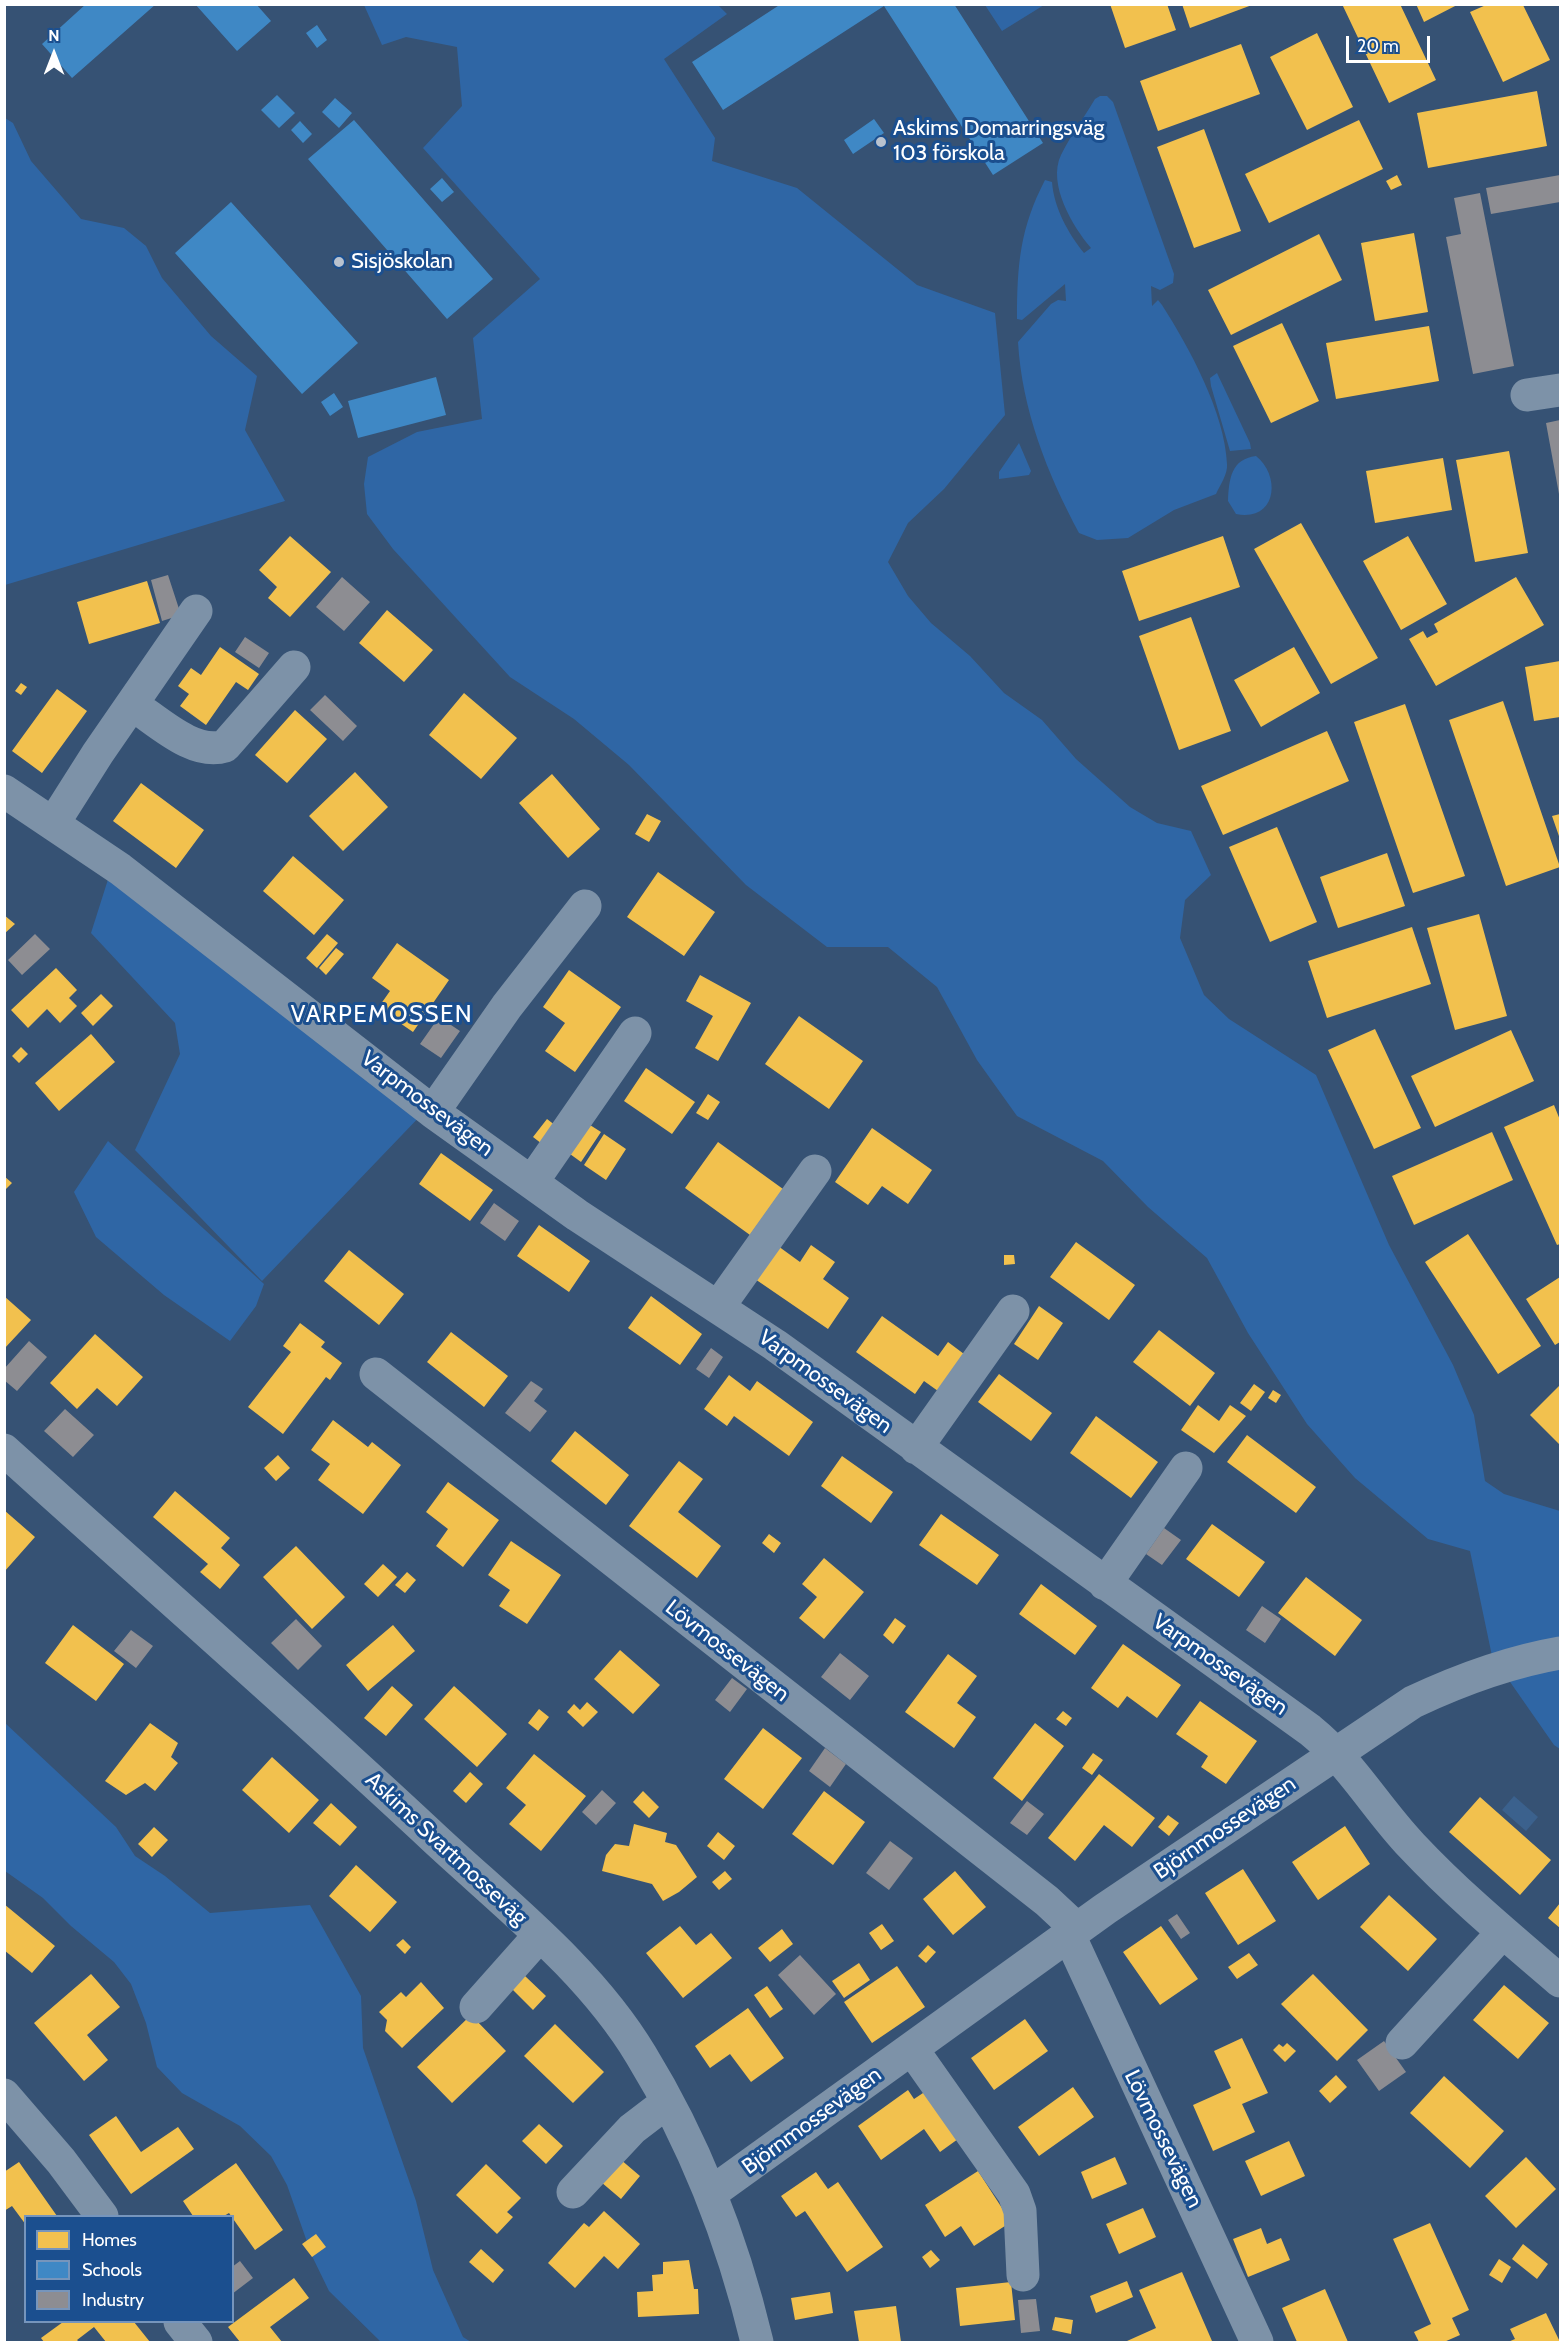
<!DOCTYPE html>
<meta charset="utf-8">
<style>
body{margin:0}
#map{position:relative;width:1565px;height:2347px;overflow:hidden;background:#365274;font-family:Cabin,sans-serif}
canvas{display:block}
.frame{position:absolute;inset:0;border:6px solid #fff;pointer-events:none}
.legend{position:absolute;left:24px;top:2215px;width:210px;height:108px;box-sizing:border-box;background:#1b4f8f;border:2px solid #7695bc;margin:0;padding:8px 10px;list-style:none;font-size:18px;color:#fff}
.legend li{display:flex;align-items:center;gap:12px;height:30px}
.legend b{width:30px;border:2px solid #7695bc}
.north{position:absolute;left:24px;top:24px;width:60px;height:60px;-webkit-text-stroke:4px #1b4f8f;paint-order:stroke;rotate:0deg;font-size:16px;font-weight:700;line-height:24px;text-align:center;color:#fff}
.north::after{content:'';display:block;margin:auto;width:21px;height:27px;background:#fff;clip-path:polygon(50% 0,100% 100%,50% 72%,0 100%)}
.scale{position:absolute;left:1346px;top:36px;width:84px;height:27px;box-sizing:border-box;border:3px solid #fff;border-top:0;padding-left:8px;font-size:18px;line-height:21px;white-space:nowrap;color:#fff;-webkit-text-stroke:4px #1b4f8f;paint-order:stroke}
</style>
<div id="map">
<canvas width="1565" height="2347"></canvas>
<div class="frame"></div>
<ul class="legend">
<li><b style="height:16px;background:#f2c14e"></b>Homes</li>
<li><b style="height:16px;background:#3f88c5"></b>Schools</li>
<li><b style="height:16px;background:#8d8d92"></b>Industry</li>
</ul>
<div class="north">N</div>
<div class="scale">20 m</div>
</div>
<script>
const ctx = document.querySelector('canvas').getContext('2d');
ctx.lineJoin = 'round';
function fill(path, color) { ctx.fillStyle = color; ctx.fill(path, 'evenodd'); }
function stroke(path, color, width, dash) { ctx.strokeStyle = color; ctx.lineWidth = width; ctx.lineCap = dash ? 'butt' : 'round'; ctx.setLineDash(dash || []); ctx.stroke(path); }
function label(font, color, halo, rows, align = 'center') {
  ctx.font = font + ' Cabin,sans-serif'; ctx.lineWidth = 6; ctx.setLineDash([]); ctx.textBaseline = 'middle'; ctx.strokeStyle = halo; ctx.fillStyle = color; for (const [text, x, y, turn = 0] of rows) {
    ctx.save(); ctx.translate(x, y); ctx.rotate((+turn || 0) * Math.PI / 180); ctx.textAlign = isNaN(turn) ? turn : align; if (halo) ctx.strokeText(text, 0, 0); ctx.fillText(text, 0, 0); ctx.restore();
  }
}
fill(new Path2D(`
 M364 5H718L727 14 664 59 715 138 712 161 797 188 917 285 995 313 1005 415 944 489 908 523 888 562 908 596 931 623 970 656 1004 693 1042 720 1076 759 1130 807 1157 823 1191 831 1211 875 1185 900 1180 938 1204 995 1229 1019 1316 1075 1389 1245 1453 1365 1474 1415 1485 1481 1504 1494 1560 1511V1749L1554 1745 1492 1656 1470 1551 1428 1539 1355 1478 1307 1424 1248 1333 1207 1258 1148 1207 1103 1161 1017 1116 977 1060 937 987 888 947H827L746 885 629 765 574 719 510 677 393 549 367 514 364 484 368 457 417 432 482 419 473 338 540 279 423 148 462 106 457 47 406 37 382 45Z
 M985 5H1044L1002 31Z
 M1100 96H1107L1113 102 1174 274 1173 283 1160 290 1151 286 1152 306 1158 300 1162 305C1189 347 1225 413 1227 464 1228 474 1220 485 1216 494L1174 510 1128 538 1097 540 1079 533C1047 473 1022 410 1018 342L1051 304 1058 300 1066 301 1065 284 1022 320 1017 319C1017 265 1020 228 1045 180L1052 182C1054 208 1068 233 1084 253L1091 248C1073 227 1047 184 1061 155 1070 136 1084 118 1095 99Z
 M5 118 13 123 31 161 81 219 124 228 146 246 162 278 211 336 257 376 245 430 285 501 5 585Z
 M1217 373 1250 443 1251 449 1230 451 1211 386 1210 378Z
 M1019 443 1031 471 1029 475 999 479V472Z
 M1256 456C1282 477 1276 522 1236 514L1228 501C1229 479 1231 459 1256 456Z
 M111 870 425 1111 262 1281 135 1150 180 1054 175 1023 91 933Z
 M108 1141 264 1284 256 1306 230 1341 164 1295 96 1237 74 1192Z
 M4 1722 116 1827 135 1856 165 1876 210 1913 310 1905 361 1996 363 2048 416 2201 433 2270 463 2337 471 2342H381L329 2291 312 2256 287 2185 271 2156 240 2126 182 2093 157 2067 146 2023 131 1984 114 1962 71 1926 43 1898 5 1871Z`), '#2f66a5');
fill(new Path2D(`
 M1514 1796 1538 1817 1526 1831 1502 1810Z`), '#3b618d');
fill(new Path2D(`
 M1110 4H1167L1176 30 1125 48Z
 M1182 4H1252V5L1190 28Z
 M1342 4H1400L1436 80 1389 103Z
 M1416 4H1459L1424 22Z
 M1486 5H1523L1550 60 1503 82 1470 12Z
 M1317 33 1353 107 1307 130 1270 57Z
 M1241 44 1260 94 1158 131 1140 81Z
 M1537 91 1547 146 1428 168 1417 113Z
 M1359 120 1383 169 1269 223 1245 174Z
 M1204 129 1241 231 1194 248 1157 147Z
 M1397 175 1402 185 1391 190 1386 181Z
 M1414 233 1428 312 1375 321 1361 243Z
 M1319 234 1342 280 1231 335 1208 290Z
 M1282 323 1319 401 1271 423 1233 346Z
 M1429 326 1439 381 1336 399 1326 343Z
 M1509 451 1528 553 1475 562 1456 460Z
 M1443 458 1452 510 1375 523 1366 471Z
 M1301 523 1378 658 1331 684 1254 549Z
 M290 536 331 572 290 617 268 598 277 587 259 570Z
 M1223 536 1240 587 1139 621 1122 571Z
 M1408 536 1447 604 1401 630 1363 561Z
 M1516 577 1544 625 1436 686 1409 639 1423 631 1427 638 1438 632 1434 624Z
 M147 581 160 623 89 644 77 602Z
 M387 610 433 650 404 682 359 643Z
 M1191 617 1231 731 1179 750 1139 636Z
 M220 647 259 674 248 690 236 682 206 725 180 706 189 694 178 686 191 668 201 675Z
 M1294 647 1320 693 1261 727 1234 680Z
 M1560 661V717L1534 721 1525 667Z
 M21 683 27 687 21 695 15 691Z
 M57 689 87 711 42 773 12 751Z
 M464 693 517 738 481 779 429 735Z
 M1503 701 1560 867 1506 886 1449 720Z
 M1405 704 1465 876 1413 893 1354 722Z
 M295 710 327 739 287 783 255 755Z
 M1327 731 1349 781 1223 835 1201 786Z
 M355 772 388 807 343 851 309 816Z
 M552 774 600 829 568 858 519 803Z
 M141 783 204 830 176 868 113 821Z
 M647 814 661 821 649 842 635 834Z
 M1560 814V839L1552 816Z
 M1277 827 1317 922 1270 942 1229 847Z
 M1387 853 1405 906 1338 928 1320 877Z
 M293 856 344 900 314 935 263 891Z
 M658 872 715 912 684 956 627 917Z
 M1479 914 1507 1016 1455 1030 1427 928Z
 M4 915 15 924 4 934Z
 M1412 927 1431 984 1327 1018 1308 961Z
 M327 934 338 943 317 968 306 958Z
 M397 943 449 980 413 1032 378 1008 390 991 372 978Z
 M336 948 344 954 326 975 319 968Z
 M56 968 77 990 69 998 77 1006 60 1023 47 1009 28 1028 11 1010Z
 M569 970 621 1007 575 1072 545 1051 565 1023 543 1007Z
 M700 975 751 1003 718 1061 695 1048 713 1016 686 1001Z
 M101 994 113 1006 93 1026 81 1013Z
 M799 1016 863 1061 829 1109 765 1064Z
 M1375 1029 1421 1128 1374 1149 1328 1050Z
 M1511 1030 1534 1081 1435 1127 1411 1076Z
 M91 1034 115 1062 59 1111 35 1083Z
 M21 1047 28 1054 19 1063 12 1056Z
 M646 1068 695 1102 672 1134 624 1101Z
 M708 1094 720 1102 708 1120 696 1113Z
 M1554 1105 1560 1120V1244L1557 1245 1504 1127Z
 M547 1119 560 1129 546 1147 533 1137Z
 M590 1125 601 1132 581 1162 570 1154Z
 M872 1128 932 1170 908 1204 882 1186 868 1205 835 1182Z
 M1492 1132 1513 1180 1414 1225 1392 1176Z
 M604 1134 626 1149 606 1180 584 1165Z
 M718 1142 783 1189 750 1235 685 1188Z
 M441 1153 493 1190 470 1221 419 1184Z
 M4 1176 12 1183 4 1191Z
 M539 1225 590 1261 569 1292 517 1256Z
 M1468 1234 1541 1346 1498 1374 1425 1262Z
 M1076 1242 1135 1285 1109 1320 1050 1277Z
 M811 1245 835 1262 823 1279 849 1298 828 1329 755 1279 778 1246 800 1262Z
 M349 1250 404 1294 379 1325 324 1281Z
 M1004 1255H1014L1015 1264 1004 1265Z
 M1560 1277V1342L1555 1345 1526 1299Z
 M4 1296 31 1320 4 1349Z
 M651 1296 702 1334 680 1365 628 1328Z
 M1039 1306 1063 1323 1038 1360 1014 1344Z
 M882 1316 938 1356 948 1342 964 1354 938 1391 924 1381 915 1394 856 1352Z
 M300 1323 325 1342 321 1347 342 1363 330 1380 326 1377 283 1434 248 1407 291 1352 283 1346Z
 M1159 1330 1215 1373 1190 1406 1133 1362Z
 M451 1332 508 1376 484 1407 427 1362Z
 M95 1334 143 1377 117 1406 97 1388 77 1409 50 1383Z
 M999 1374 1052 1413 1031 1441 978 1402Z
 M729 1375 750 1391 757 1381 813 1422 789 1456 734 1416 727 1426 704 1409Z
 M1254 1384 1265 1392 1251 1411 1240 1403Z
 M1560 1385V1445L1530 1415Z
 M1273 1390 1281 1395 1276 1403 1268 1398Z
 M1198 1405 1219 1421 1230 1405 1246 1416 1214 1453 1181 1430Z
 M1096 1416 1158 1462 1131 1498 1070 1453Z
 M333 1420 368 1447 372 1442 401 1465 363 1514 318 1480 330 1464 311 1450Z
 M575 1431 629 1475 606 1505 551 1461Z
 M1247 1435 1316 1487 1296 1513 1227 1462Z
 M278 1455 290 1468 276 1481 264 1468Z
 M842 1456 893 1492 871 1523 821 1486Z
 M679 1461 703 1479 678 1512 721 1546 697 1578 629 1526Z
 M448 1482 499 1520 463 1567 436 1546 448 1529 426 1512Z
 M175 1491 230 1538 221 1548 240 1565 220 1589 200 1572 208 1564 153 1517Z
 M4 1510 35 1537 4 1572Z
 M941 1514 999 1555 977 1585 919 1545Z
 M1212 1524 1265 1562 1239 1597 1186 1559Z
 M769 1534 781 1543 774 1553 762 1543Z
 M511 1541 561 1575 527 1624 499 1606 510 1590 488 1575Z
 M296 1546 345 1597 312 1629 263 1577Z
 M824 1558 864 1592 824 1639 799 1618 817 1597 802 1584Z
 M383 1564 397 1577 378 1597 364 1584Z
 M407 1572 416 1580 405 1593 395 1585Z
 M1306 1577 1362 1620 1335 1656 1278 1613Z
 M1041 1584 1097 1626 1075 1655 1019 1614Z
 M895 1618 906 1626 893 1644 883 1635Z
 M73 1625 124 1664 96 1701 45 1663Z
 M393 1625 415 1651 368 1691 346 1665Z
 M1123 1644 1181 1685 1157 1718 1127 1696 1118 1708 1091 1688Z
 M620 1650 660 1685 633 1714 594 1679Z
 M948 1654 977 1676 957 1703 976 1717 954 1748 905 1712Z
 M392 1686 413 1705 386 1736 364 1718Z
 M454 1686 507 1734 477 1767 424 1719Z
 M1200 1701 1257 1741 1226 1784 1201 1767 1208 1756 1176 1734Z
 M587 1702 598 1712 583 1727 567 1712 574 1704 580 1710Z
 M539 1709 549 1717 538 1731 528 1723Z
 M1063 1711 1072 1718 1066 1726 1056 1719Z
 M150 1723 178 1743 171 1757 178 1763 155 1791 145 1783 126 1795 105 1781Z
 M1035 1723 1064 1746 1022 1801 993 1778Z
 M763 1728 802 1758 763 1809 724 1779Z
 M1093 1753 1103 1760 1092 1775 1082 1768Z
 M534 1754 586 1796 541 1851 509 1824 526 1805 506 1788Z
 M272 1757 319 1800 289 1833 242 1790Z
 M470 1772 483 1784 466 1803 453 1791Z
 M1099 1774 1155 1818 1132 1847 1104 1825 1075 1861 1048 1838Z
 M643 1791 659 1807 649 1818 633 1802Z
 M824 1791 865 1822 833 1865 792 1834Z
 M1480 1797 1551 1860 1520 1895 1449 1832Z
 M331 1803 357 1827 340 1846 313 1823Z
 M1168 1815 1179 1823 1169 1836 1158 1827Z
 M634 1824 667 1833 665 1842 676 1845 697 1877 679 1892 663 1901 652 1884 602 1871 606 1855 615 1844 629 1846Z
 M1345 1826 1370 1864 1318 1900 1292 1862Z
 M154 1827 168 1840 152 1857 138 1844Z
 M718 1832 735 1846 724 1860 707 1846Z
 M356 1865 397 1902 370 1932 329 1896Z
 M1243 1869 1276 1921 1238 1945 1205 1893Z
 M725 1871 732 1879 719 1890 712 1882Z
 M955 1871 986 1907 953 1935 923 1899Z
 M1389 1895 1437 1939 1408 1971 1360 1927Z
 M1560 1903V1928L1548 1918Z
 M4 1904 55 1946 32 1973 4 1950Z
 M882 1924 894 1941 881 1950 869 1933Z
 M680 1926 696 1945 711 1933 732 1958 683 1998 646 1953Z
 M1161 1926 1198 1979 1160 2005 1123 1952Z
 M782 1929 793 1944 770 1962 758 1948Z
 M403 1939 411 1947 405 1954 396 1945Z
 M928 1945 936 1952 926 1963 918 1956Z
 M1249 1953 1258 1965 1237 1979 1228 1967Z
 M859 1963 870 1980 844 1998 832 1981Z
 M897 1966 925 2007 872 2043 844 2002Z
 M91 1974 120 2007 87 2035 108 2060 84 2081 34 2023Z
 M1313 1974 1368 2030 1337 2061 1281 2004Z
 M525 1976 546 1996 533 2010 512 1989Z
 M421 1982 444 2008 402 2048 385 2031 387 2020 379 2012 401 1992 406 1997Z
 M1504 1985 1549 2023 1518 2059 1473 2020Z
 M767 1986 783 2009 770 2018 754 1995Z
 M748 2008 784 2058 751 2082 730 2054 710 2068 695 2046Z
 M471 2015 506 2051 452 2103 417 2067Z
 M1025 2019 1048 2051 994 2090 971 2058Z
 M555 2024 604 2072 573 2103 524 2056Z
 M1242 2038 1268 2093 1242 2104 1255 2132 1213 2151 1193 2105 1231 2088 1214 2051Z
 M1287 2043 1296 2051 1285 2062 1273 2050 1279 2044 1283 2047Z
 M1336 2075 1347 2087 1330 2103 1319 2091Z
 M1444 2076 1504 2131 1470 2168 1410 2113Z
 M932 2087 965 2134 940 2152 924 2129 881 2160 858 2126 908 2090 914 2099Z
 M1073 2087 1094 2117 1039 2156 1018 2127Z
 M116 2116 141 2152 178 2127 194 2149 131 2194 89 2135Z
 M539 2124 563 2146 546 2164 522 2141Z
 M1289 2141 1305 2176 1261 2196 1245 2161Z
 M1115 2157 1127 2184 1092 2199 1081 2172Z
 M1526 2157 1556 2189 1516 2228 1485 2196Z
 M620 2159 640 2176 621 2199 601 2182Z
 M19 2162 57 2216H26V2225L12 2206 4 2211V2172Z
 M236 2163 283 2230 255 2250 229 2213 224 2216H193L183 2201Z
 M486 2164 521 2198 507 2212 513 2217 497 2234 456 2195Z
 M978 2171 1011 2222 974 2246 961 2226 945 2237 925 2205Z
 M816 2172 828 2189 838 2182 883 2247 847 2272 805 2211 796 2217 781 2196Z
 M1143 2208 1156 2237 1119 2254 1106 2224Z
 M604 2211 640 2244 618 2269 604 2256 575 2288 548 2263 584 2223 589 2227Z
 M1430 2223 1469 2310 1452 2318 1460 2335 1444 2342H1419L1414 2332 1431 2324 1393 2239Z
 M1261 2228 1267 2244 1281 2238 1290 2260 1248 2277 1233 2239Z
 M316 2234 326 2247 312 2257 302 2244Z
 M1523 2244 1548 2264 1537 2279 1512 2259Z
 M481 2249 504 2270 493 2283 469 2262Z
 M931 2250 940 2260 930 2268 922 2257Z
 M1499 2259 1511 2267 1502 2283 1489 2275Z
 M689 2260 694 2289H698L699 2314 638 2317 637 2292 653 2291 652 2275 663 2274V2262Z
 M1182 2272 1212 2341 1128 2342 1127 2341 1156 2328 1139 2290Z
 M294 2278 309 2298 270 2327 282 2342H240L228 2327Z
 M1127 2281 1133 2297 1096 2313 1090 2296Z
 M1011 2282 1015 2320 960 2326 956 2288Z
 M1325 2289 1348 2342H1297L1282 2308Z
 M830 2292 833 2313 795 2320 791 2298Z
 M896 2306 901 2342H859L854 2311Z
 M1546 2313 1560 2342H1508L1515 2339 1510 2329Z
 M1055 2317 1073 2320 1071 2334 1052 2330Z
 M63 2322H134L150 2342H106L94 2327 77 2340 79 2342H44L41 2338Z`), '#f2c14e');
fill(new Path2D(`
 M86 4H156L72 78 42 44Z
 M195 4H256L271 21 237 51Z
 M781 4H954L1043 143 993 175 884 6 723 110 692 62Z
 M317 25 327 40 317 48 306 33Z
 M277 95 295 113 279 128 261 110Z
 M335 98 352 113 339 128 322 112Z
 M874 119 884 133 853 154 844 140Z
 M354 120 493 279 447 319 308 159Z
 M300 121 312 134 303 143 291 130Z
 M442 178 454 192 442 202 430 189Z
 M231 202 358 343 302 394 175 253Z
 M436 377 446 415 358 438 348 401Z
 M334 393 343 407 330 416 321 402Z`), '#3f88c5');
fill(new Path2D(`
 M1560 175V202L1491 214 1486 188Z
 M1480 193 1514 366 1473 374 1446 237 1461 234 1454 198Z
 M1560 420V494H1559L1546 423Z
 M168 575 181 615 162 621 151 580Z
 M342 577 370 602 344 631 316 607Z
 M245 637 269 653 259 668 235 652Z
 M325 695 357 726 343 741 310 710Z
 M35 934 50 949 22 975 8 960Z
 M439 1017 460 1031 441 1058 420 1044Z
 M494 1203 519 1221 505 1241 480 1223Z
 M29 1341 47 1357 17 1391 4 1380V1369Z
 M711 1348 723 1357 709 1378 696 1369Z
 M531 1381 543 1389 534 1401 547 1411 530 1432 505 1413Z
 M65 1409 94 1435 73 1457 44 1431Z
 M1164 1528 1181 1540 1162 1565 1146 1554Z
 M1262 1606 1281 1619 1265 1643 1246 1630Z
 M296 1619 322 1646 298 1670 271 1643Z
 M131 1630 153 1646 136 1668 114 1651Z
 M840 1653 869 1676 850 1700 821 1677Z
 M732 1678 747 1689 730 1712 715 1700Z
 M825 1748 846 1764 830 1787 809 1771Z
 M602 1790 616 1803 596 1825 582 1812Z
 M1027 1801 1044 1814 1027 1835 1010 1823Z
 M890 1841 913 1858 889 1890 866 1873Z
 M1177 1914 1190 1933 1181 1939 1168 1920Z
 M800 1955 836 1994 814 2015 778 1975Z
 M1384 2041 1406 2072 1379 2091 1357 2060Z
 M240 2261 253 2278 232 2294V2267Z
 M1036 2299 1040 2331 1021 2333 1018 2300Z`), '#8d8d92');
stroke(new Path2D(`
 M1527 395 1560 390
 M133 705C159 722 194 756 225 746L294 667
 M4 791 120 869 433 1112 577 1215 775 1345 1310 1730C1353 1765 1375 1807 1412 1846 1458 1895 1510 1938 1560 1981
 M53 824 98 753 196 611
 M433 1112 507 1006 585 906
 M532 1182 635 1033
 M719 1306 815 1171
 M376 1374 1047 1901 1077 1929
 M916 1448 1013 1311
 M4 1450C148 1580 294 1707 435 1839 507 1906 590 1970 641 2055 695 2143 733 2242 757 2342
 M1105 1584 1186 1468
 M1069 1935 1257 2342
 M476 2007 540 1935
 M1402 2043 1503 1932
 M912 2049 1014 2194 1020 2211 1023 2275
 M4 2095 61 2161 102 2216
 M573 2192 632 2129 666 2103
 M711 2193 1105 1909 1413 1702C1462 1679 1508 1662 1560 1653
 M180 2322 196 2342`), '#7d92a8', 33);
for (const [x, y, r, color] of [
 [881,142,6,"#b9c2ce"],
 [339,262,6,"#b9c2ce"]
]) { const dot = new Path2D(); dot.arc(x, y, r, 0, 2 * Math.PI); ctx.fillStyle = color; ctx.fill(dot); stroke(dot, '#1b4f8f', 2); }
label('22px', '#fff', '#1b4f8f', [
 ["Askims Domarringsväg",893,129],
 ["103 förskola",893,154],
 ["Sisjöskolan",351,262]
], 'left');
label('22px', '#fff', '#1b4f8f', [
 ["Varpmossevägen",427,1104,37],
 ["Varpmossevägen",825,1382,36],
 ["Lövmossevägen",727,1651,38],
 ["Varpmossevägen",1220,1665,35],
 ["Björnmossevägen",1225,1828,-34],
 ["Askims Svartmosseväg",446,1849,43],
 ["Björnmossevägen",812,2121,-36],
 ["Lövmossevägen",1163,2139,64]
]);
ctx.letterSpacing = '1.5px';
label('24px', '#fff', '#1b4f8f', [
 ["VARPEMOSSEN",382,1015]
]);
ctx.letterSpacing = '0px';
</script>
